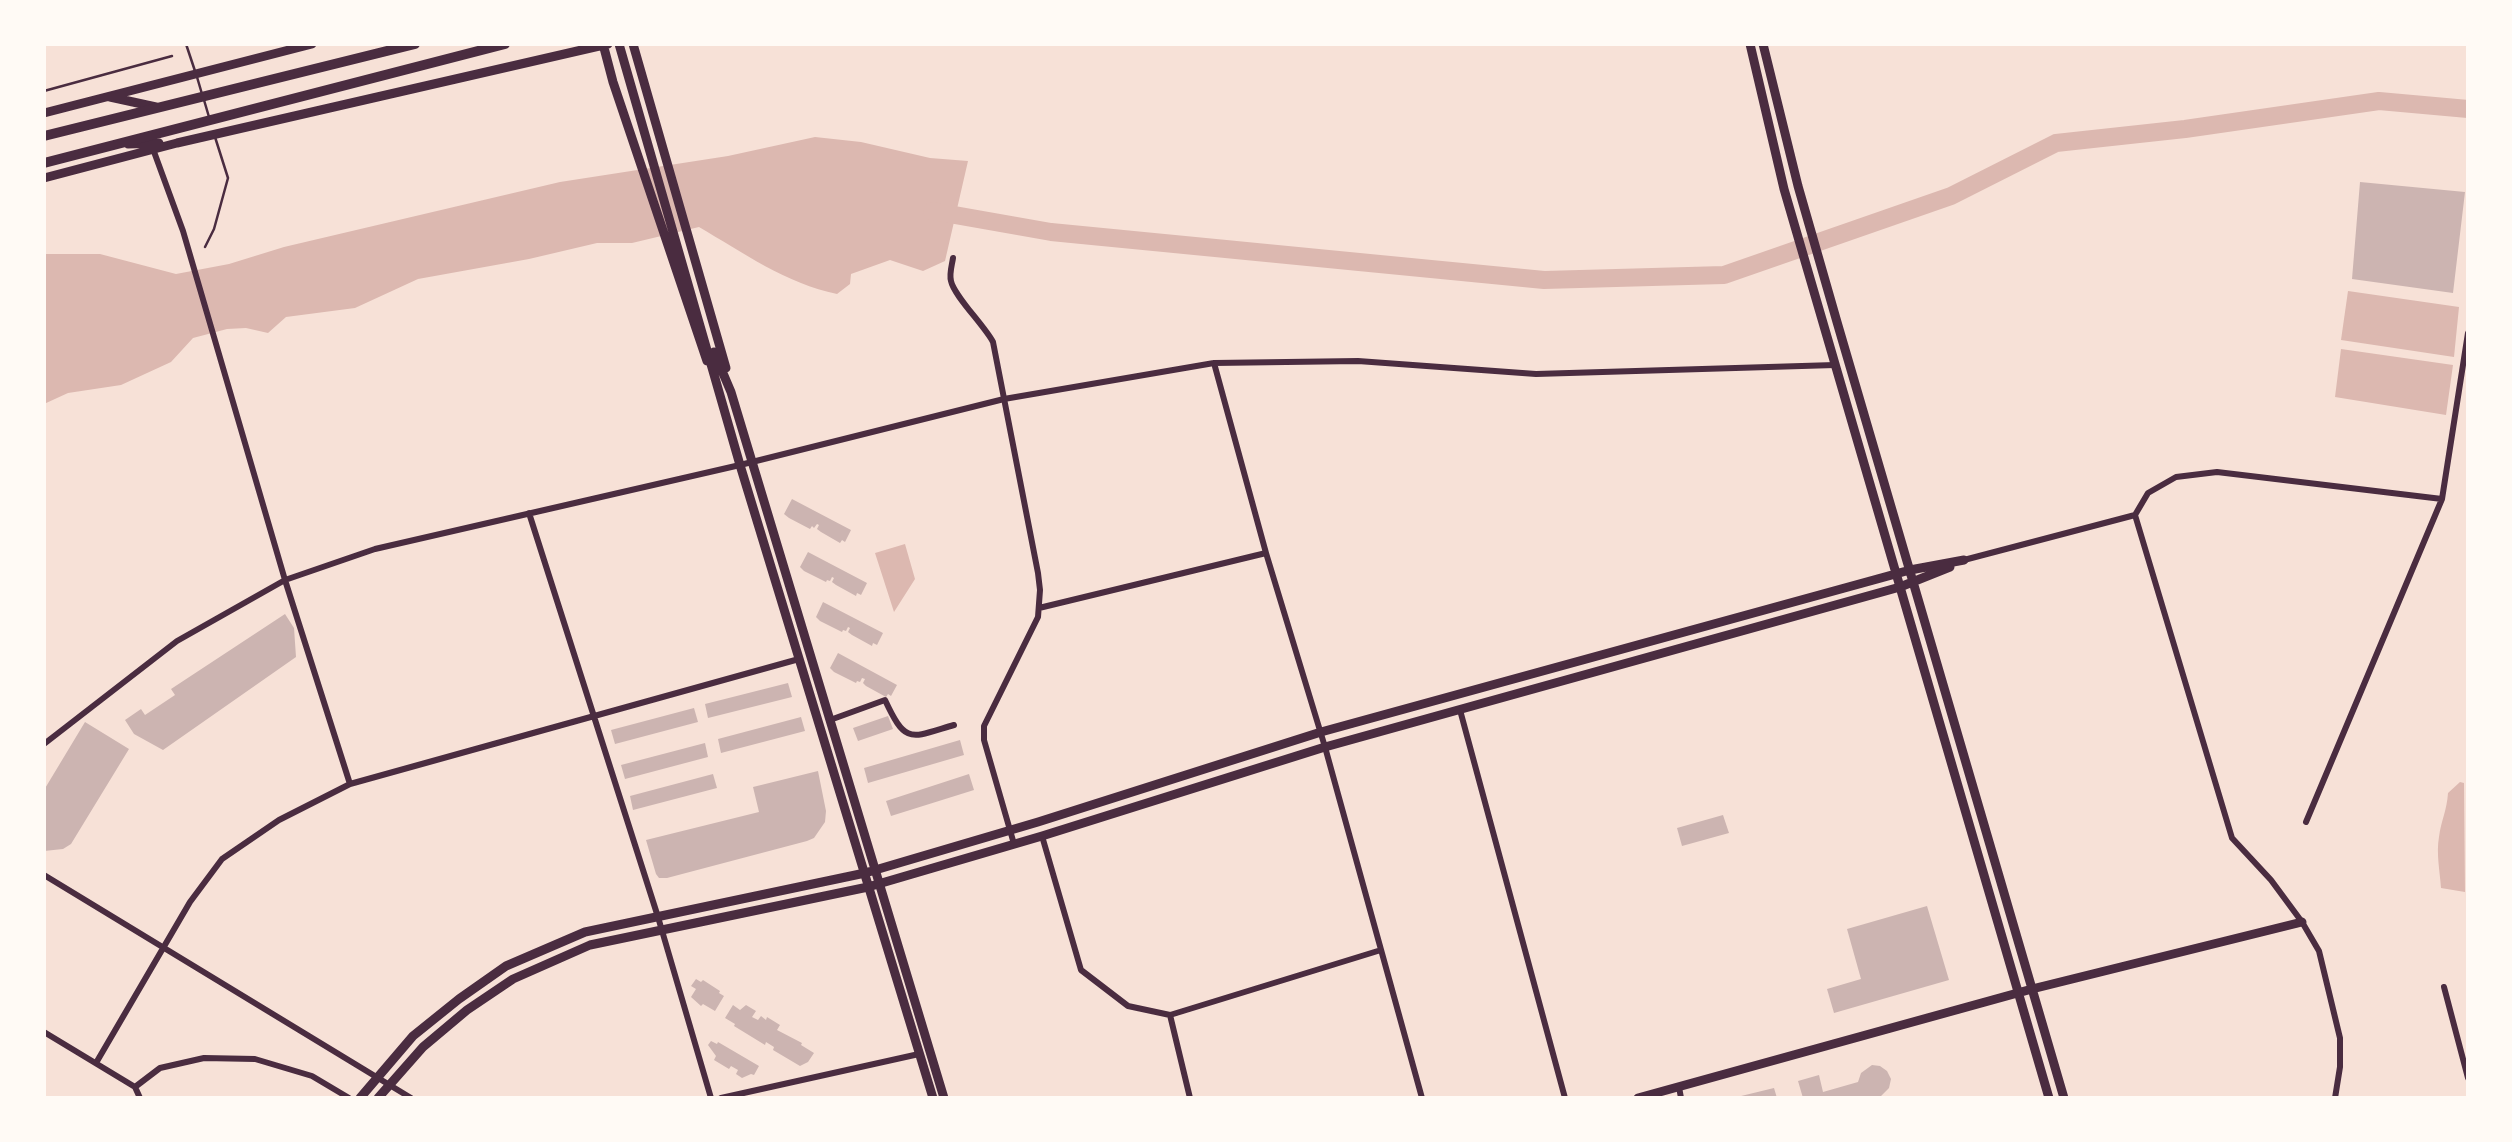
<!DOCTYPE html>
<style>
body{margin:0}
#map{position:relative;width:2512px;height:1142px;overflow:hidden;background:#f7e1d7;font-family:Arial,sans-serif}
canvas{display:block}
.frame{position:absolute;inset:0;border:46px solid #fffaf5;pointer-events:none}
</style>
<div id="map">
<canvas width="2512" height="1142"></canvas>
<div class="frame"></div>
</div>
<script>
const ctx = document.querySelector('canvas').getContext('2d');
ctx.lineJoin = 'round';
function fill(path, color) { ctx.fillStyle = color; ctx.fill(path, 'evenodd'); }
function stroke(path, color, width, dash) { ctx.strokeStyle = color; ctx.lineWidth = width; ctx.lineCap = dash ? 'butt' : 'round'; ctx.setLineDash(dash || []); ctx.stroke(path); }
fill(new Path2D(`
 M815 137 861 142 930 158 968 161 945 261 923 271 890 260 851 274 850 284 837 294C787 284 742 252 699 227L632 243H597L529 259 418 279 355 308 286 317 268 333 246 328 227 329 193 338 171 362 121 385 68 393 44 404V254H100L176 274 229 264 284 247 560 182 728 156Z
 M2348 291 2459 307 2454 357 2341 340Z
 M2341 349 2453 365 2446 415 2335 397Z
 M905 544 915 579 894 612 875 553Z
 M2460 782 2464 783 2465 892 2441 888C2440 872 2436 853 2439 837 2441 821 2447 810 2448 793Z`), '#dcb8b0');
stroke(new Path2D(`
 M932 211 1051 232 1544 280 1724 275 1951 196 2056 143 2185 129 2379 101 2468 109`), '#dcb8b0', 18);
fill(new Path2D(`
 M2360 182 2465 192 2453 293 2352 279Z
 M792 499 851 530 845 542 842 540 840 543 821 532 817 529 819 525 817 524 814 528 812 526 810 529 789 518 784 514Z
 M808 552 867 583 861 595 857 593 856 596 836 585 832 582 834 578 832 577 830 581 827 580 826 582 804 571 800 567Z
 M823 602 883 633 877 645 873 643 872 646 852 635 848 632 850 628 848 627 846 631 843 630 842 632 820 621 816 617Z
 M285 614 294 628 296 657 163 750 134 734 125 720 141 709 145 715 175 695 171 689Z
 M838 653 897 685 891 696 888 694 886 697 866 686 863 683 865 679 862 678 860 682 857 681 856 683 834 672 830 668Z
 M788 683 792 697 708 718 705 704Z
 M694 708 698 722 615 744 611 730Z
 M888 716 893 729 858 741 853 728Z
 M801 717 805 731 721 753 718 739Z
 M85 722 129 749 71 844 63 849 44 851V790Z
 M960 740 964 755 868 783 864 768Z
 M705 743 708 757 625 779 621 765Z
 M818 771 826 811 825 822 814 838 807 841 667 878H659L656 874 646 840 759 812 753 787Z
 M713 774 717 788 633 810 630 796Z
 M969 774 974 790 891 816 886 801Z
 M1723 815 1729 833 1682 846 1677 828Z
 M1927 906 1949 980 1834 1013 1827 989 1861 979 1847 929Z
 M696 979 701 982 703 980 720 991 719 993 724 996 715 1011 703 1004 701 1006 691 997 696 989 691 986Z
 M733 1005 740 1010 746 1005 756 1011 752 1017 758 1020 761 1016 766 1020 767 1017 780 1025 777 1030 802 1043 801 1045 814 1053 808 1062 800 1066 773 1050 774 1047 766 1042 765 1045 734 1026 735 1024 725 1018Z
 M711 1041 717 1044 718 1042 759 1066 754 1075 751 1074 742 1078 736 1074 738 1070 731 1066 729 1069 714 1060 716 1056 708 1045Z
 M1872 1065 1880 1066 1887 1071 1891 1079 1889 1088 1879 1098H1803L1798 1081 1819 1075 1823 1092 1858 1082 1861 1073Z
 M1774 1088 1777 1098H1737V1097Z`), '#ccb4b1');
stroke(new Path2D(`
 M186 44 195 71
 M197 77 202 94
 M44 91 172 56
 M204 100 209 117
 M205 247 214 229 228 178 215 137`), '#4a2c40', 2.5);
stroke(new Path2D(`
 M153 149 183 231 285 580 350 784
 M953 258C952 265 949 274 951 281 954 296 984 325 993 342L1038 573 1040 590 1038 617 984 726V740L1014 844
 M1214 363 1266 553 1325 747 1422 1098
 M529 513 658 917 711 1098
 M1964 560 2135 515
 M1039 608 1266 553
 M1460 710 1565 1098
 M830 720 885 700C906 745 910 738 954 725
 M44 744 177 641 285 580 375 549 740 465 1004 399 1214 363 1358 361 1536 374 1835 365
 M2306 822 2442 499 2468 333
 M1042 836 1081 970 1128 1006 1170 1015 1381 950
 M44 875 411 1098
 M2444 987 2468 1078
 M1170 1015 1190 1098
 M44 1032 135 1087 140 1098
 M96 1063 190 902 222 859 279 820 350 784 799 659
 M135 1087 160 1068 204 1058 255 1059 312 1076 349 1098
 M1679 1087 1681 1098
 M721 1098 919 1054
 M2335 1098 2340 1067V1038L2319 951 2302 922 2271 880 2232 838 2135 515 2148 493 2176 477 2217 472 2442 499`), '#4a2c40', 6);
stroke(new Path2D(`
 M603 44 613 82 707 361
 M619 44 740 465 933 1098
 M633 44 726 368
 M1750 44 1784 189 2049 1098
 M1763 44 1798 186 1837 322 2064 1098
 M110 97 156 107
 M44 113 312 44
 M128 144 159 143
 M44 178 177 143 608 44
 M714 352 731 392 944 1098
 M360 1098 413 1036 459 999 506 966 585 932 865 873 1038 822 1321 732 1910 570 1964 560
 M378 1098 423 1047 467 1010 513 979 590 945 868 887 1042 836 1325 747 1900 587 1950 567
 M1638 1098 2032 989 2302 922`), '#4a2c40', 9);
stroke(new Path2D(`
 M44 136 415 44
 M44 163 505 44`), '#4a2c40', 10);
</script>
